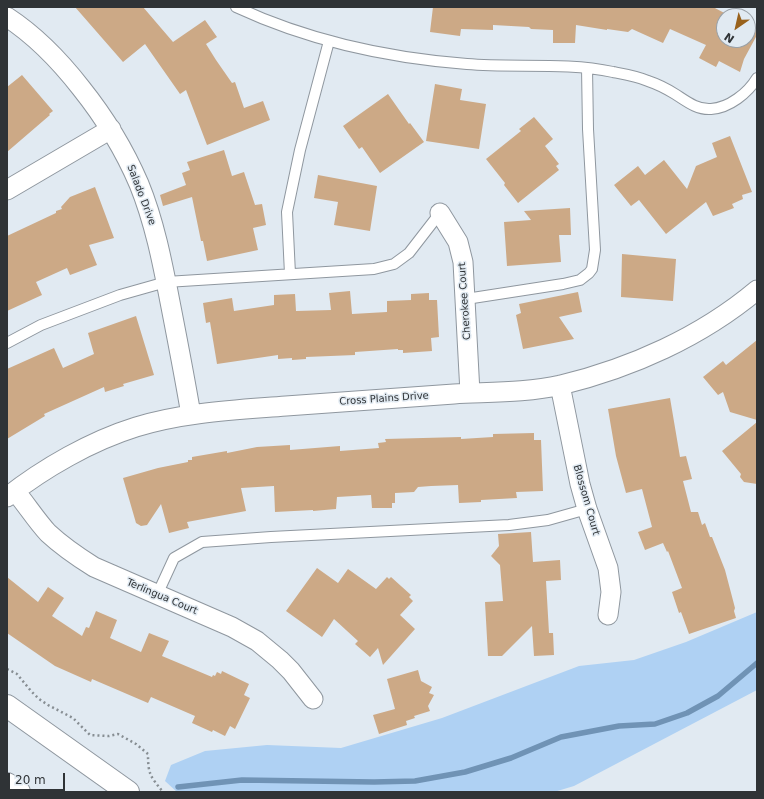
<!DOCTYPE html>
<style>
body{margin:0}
#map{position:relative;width:764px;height:799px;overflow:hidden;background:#e1eaf2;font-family:"DejaVu Sans",sans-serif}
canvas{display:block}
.frame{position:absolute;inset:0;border:8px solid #2f3336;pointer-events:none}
.north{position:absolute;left:716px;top:8px;width:40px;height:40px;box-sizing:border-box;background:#e1eaf2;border:1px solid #9aa1a7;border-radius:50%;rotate:214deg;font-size:11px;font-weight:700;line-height:16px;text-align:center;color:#2f3336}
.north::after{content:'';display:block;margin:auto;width:14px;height:18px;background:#99621c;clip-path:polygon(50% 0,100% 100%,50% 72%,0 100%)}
.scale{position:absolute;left:8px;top:773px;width:57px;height:18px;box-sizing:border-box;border:2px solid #2f3336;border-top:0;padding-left:5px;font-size:12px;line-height:14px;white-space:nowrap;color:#2f3336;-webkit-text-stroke:3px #e1eaf2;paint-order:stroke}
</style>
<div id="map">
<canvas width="764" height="799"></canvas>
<div class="frame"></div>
<div class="north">N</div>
<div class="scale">20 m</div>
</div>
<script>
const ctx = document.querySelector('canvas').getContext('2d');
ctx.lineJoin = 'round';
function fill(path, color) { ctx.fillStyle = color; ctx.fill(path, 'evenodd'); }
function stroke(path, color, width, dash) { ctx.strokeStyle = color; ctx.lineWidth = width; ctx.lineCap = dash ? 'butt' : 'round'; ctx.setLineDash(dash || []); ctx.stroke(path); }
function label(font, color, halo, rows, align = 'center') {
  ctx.font = font + ' "DejaVu Sans",sans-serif'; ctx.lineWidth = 3; ctx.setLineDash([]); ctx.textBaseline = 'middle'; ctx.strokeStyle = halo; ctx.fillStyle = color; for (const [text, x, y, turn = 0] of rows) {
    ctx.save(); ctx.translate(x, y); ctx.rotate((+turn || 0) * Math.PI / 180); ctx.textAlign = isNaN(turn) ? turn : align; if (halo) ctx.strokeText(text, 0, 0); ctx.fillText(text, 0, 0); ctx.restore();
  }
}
fill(new Path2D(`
 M757 612V690L574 786 554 792H177L165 781 171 765 205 751 267 745 341 748 442 718 579 666 634 660 686 642Z`), '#afd1f3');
stroke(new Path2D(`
 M178 787 242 780 374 782 415 781 465 772 511 758 561 737 619 726 655 724 687 713 718 696 757 663`), '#7093b5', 5.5);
fill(new Path2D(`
 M75 7H143L173 42 205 20 217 37 206 44 216 60 232 83 235 82 244 108 263 101 270 120 207 145 186 90 180 94 145 44 123 62Z
 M433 7H713L730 16H724V40H748V26L757 31V35L744 59 740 72 719 61 716 67 699 58 706 45 670 29 663 43 632 29 628 32 607 29V30L576 25 575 43H553V30L531 29 529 27 493 25V30L461 29 460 36 430 32Z
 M22 75 53 111 49 114 50 115 7 152V87Z
 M435 84 462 89 460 100 486 104 479 149 426 141Z
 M388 94 409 124 410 123 424 142 380 173 362 147 359 149 343 126Z
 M534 117 553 139 545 146 559 164 556 166 559 170 518 203 504 185 505 183 486 159 521 131 519 129Z
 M730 136 752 192 742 195 743 199 732 204 734 208 713 216 706 202 666 234 639 200 631 206 614 185 638 166 645 175 664 160 687 189 696 166 717 157 712 143Z
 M224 150 232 176 244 172 255 205 262 204 266 225 253 228 258 250 207 261 203 241H201L192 197 163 206 160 195 186 185 182 173 190 170 187 162Z
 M318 175 377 186 370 231 334 225 338 202 314 198Z
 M95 187 114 238 89 245 97 265 70 275 67 268 36 282 42 295 7 311V236L56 213V211L62 209 61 207 70 197Z
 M570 208 571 235H559L561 262 507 266 504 222 531 220 524 211Z
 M622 254 676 259 673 301 621 297Z
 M350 291 352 314 387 312V301L411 300V294L429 293V300H437L439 337 431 338 432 351 403 353V350H398V349L355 352V355L306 357V359L292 360V358L278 359V355L217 364 210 322 206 323 203 303 232 298 234 311 274 305V295L295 294 296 311 331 310 329 293Z
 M578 292 582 312 559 317 574 339 523 349 516 315 521 313 519 304Z
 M136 316 154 375 123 384 124 386 105 392 104 387 44 414 45 416 7 439V369L54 348 63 368 94 354 88 333Z
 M757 340V420L730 412 723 392 718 395 703 377 723 361 726 365Z
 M670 398 680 457 686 456 692 479 683 481 691 512H698L702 525 705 523 710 537H712L725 570 735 608 734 611 736 618 689 634 681 612 679 613 672 592 682 588 668 551 667 552 663 543 645 550 638 532 652 527 642 489 626 493 616 456 608 409Z
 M757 422V484L744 482 740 477 741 474 722 451Z
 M534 433V440H541L543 491 516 492 517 498 481 500V502L459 503 458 485 431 486 418 487 414 492 395 493V503H392V508H372L371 495 337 497 336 509 313 511V510L275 512 274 486 241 488 246 511 187 522 189 528 169 533 161 504 147 525 141 526 136 523 123 478 158 468 188 462V460H192V457L227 451V453L257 447 290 445V450L340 446V451L379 448 378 443 386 442 385 439 461 437V439L493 437V434Z
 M531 532 533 562 560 560 561 580 546 581 549 633H553L554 655 534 656 532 626 502 656H488L485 602 503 601 500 565 491 556 499 546 498 534Z
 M317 568 338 583 348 569 376 589 387 577 389 579 391 577 411 595 409 597 413 601 400 615 415 629 383 665 378 648 370 657 355 644 358 641 334 619 322 637 286 611Z
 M7 577 38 602 48 587 64 598 52 616 82 636 86 627 89 628 96 611 117 620 110 638 141 652 149 633 169 641 162 656 212 677 213 675 215 676 217 672 221 674 222 671 249 684 244 695 250 698 235 729 230 726 225 736 213 730 212 732 192 723 195 716 151 697 148 703 92 679 91 682 55 666 7 633Z
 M418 670 421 681 432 687 429 693 434 695 428 706 430 711 414 716 415 718 406 721 407 725 379 734 373 715 395 709 387 679Z`), '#cca986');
const service = new Path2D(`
 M236 7C307 40 389 58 467 64 515 68 565 62 613 72 624 74 637 76 648 81 657 84 667 89 675 94 686 101 697 110 711 109 729 108 748 93 757 78
 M290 274 287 212 300 150 329 41
 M466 299 563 284 580 280 589 273 592 269 595 250 588 129 587 68
 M7 343 41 325 120 295 166 282 374 269 394 264 409 253 440 213
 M157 595 174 558 202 542 271 537 509 525 548 520 587 509`);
const minor = new Path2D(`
 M7 17C36 36 60 61 81 88 105 118 124 149 139 184 155 223 163 266 171 307 178 343 185 379 191 415
 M7 190 111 129
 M440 213 458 242 463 262 470 393
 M560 385 580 484 587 509 608 568 611 592 608 615
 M15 491C26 504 36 520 48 533 62 546 78 557 94 567L232 627 257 641 280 660 291 671 313 699
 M7 497C44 468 91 441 136 427 185 412 236 410 286 406 342 402 398 398 454 394 489 392 526 393 561 385 631 368 701 337 757 290`);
const secondary = new Path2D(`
 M7 706 128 792
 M7 784 19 792`);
stroke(service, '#8f979f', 12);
stroke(minor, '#8f979f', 21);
stroke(secondary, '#8f979f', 24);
stroke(new Path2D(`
 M7 669 17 674 31 691 39 699 48 705 73 718 90 735 109 736 118 734 136 744 148 754C148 774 150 776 163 792`), '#878e93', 2.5, [2, 3]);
stroke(service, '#fff', 10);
stroke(minor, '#fff', 19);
stroke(secondary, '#fff', 22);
label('10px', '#2f3336', '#e1eaf2', [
 ["Salado Drive",141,195,69],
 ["Cherokee Court",465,301,-94],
 ["Cross Plains Drive",384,399,-4],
 ["Blossom Court",586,500,74],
 ["Terlingua Court",162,597,23]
]);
</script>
